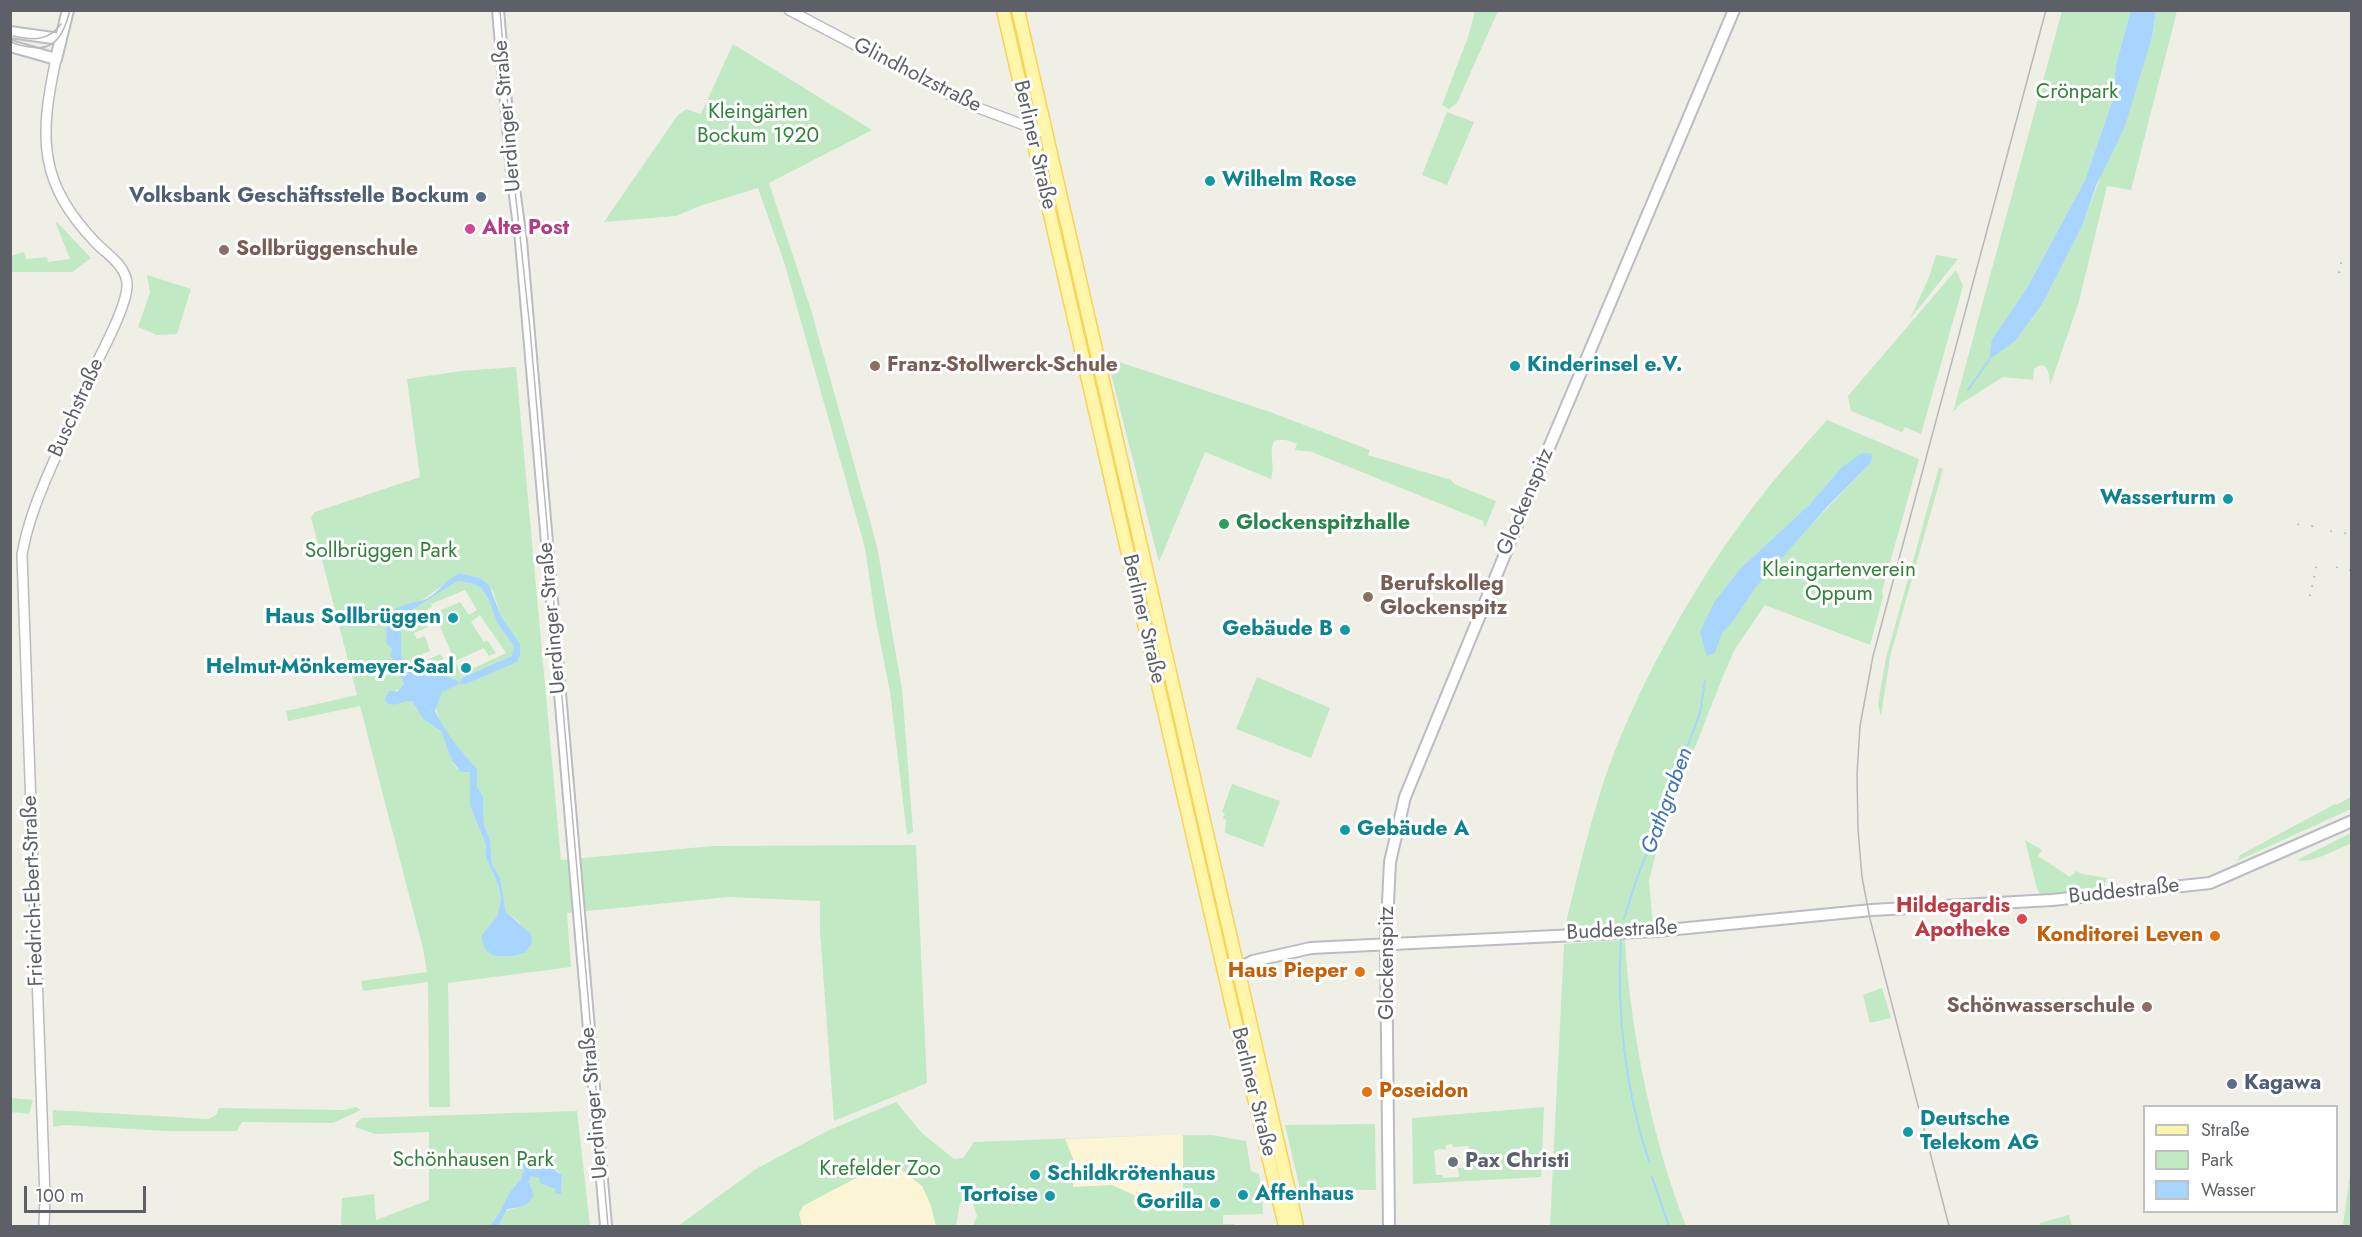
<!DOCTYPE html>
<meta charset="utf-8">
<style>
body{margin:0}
#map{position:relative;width:2362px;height:1237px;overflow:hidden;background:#f0efe6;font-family:Jost,sans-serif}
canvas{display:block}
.frame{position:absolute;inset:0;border:12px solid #5d6167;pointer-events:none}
.legend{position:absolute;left:2143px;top:1105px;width:195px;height:108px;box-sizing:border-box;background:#fff;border:2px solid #bec0c2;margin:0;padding:8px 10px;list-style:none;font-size:18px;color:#5d6167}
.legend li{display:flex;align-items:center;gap:12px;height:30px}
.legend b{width:30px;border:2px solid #bec0c2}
.scale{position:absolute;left:24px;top:1186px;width:122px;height:27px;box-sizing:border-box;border:3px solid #5d6167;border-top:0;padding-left:8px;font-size:18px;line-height:21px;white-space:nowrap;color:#5d6167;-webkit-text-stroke:4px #fff;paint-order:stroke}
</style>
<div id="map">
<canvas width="2362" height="1237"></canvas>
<div class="frame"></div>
<ul class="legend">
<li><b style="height:8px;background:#fff6ac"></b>Straße</li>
<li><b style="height:16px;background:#c1e9c3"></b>Park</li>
<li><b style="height:16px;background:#a7d5ff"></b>Wasser</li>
</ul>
<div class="scale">100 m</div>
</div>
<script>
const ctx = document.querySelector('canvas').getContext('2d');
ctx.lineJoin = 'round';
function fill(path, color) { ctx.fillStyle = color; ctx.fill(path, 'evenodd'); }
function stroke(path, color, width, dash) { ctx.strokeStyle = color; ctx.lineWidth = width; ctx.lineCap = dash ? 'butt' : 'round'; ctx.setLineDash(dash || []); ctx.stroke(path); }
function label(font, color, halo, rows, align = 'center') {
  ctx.font = font + ' Jost,sans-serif'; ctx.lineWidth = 6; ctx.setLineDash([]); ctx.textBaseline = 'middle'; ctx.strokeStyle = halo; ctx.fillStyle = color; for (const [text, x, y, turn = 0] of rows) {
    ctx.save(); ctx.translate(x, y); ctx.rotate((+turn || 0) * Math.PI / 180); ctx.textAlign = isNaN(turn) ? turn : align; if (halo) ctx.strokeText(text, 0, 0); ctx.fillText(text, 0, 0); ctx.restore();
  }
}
fill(new Path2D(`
 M1475 11H1498L1457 103 1449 109 1442 105 1468 37Z
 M2062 11H2131L2116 65 2112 102 2085 180 2027 288 1992 339 2016 340 2043 303 2083 224 2152 37 2156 11H2177L2131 190 2107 186 2079 301 2050 386C2050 376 2048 357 2034 369L2033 380 2003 377 1960 404 1953 412Z
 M733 44 872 130 769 183 811 310 877 546 902 689 913 832 907 835 890 692 875 616 865 548 785 265 758 188 700 206 676 216 604 222 677 116 686 109 701 114Z
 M1447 112 1474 122 1447 185 1422 175Z
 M57 222 91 258 72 272H11V256L24 252 26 259 47 257 48 262 70 259 56 224Z
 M1936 255 1958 259 1910 319 1929 277Z
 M1956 270 1963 286 1921 434 1905 427 1902 432 1851 411 1848 396Z
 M147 275 191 289 177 334 157 335 138 327 150 293Z
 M1107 358 1270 412 1370 450 1368 455 1451 480 1454 484 1496 501 1485 528 1483 521 1312 452 1295 450 1297 444C1291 441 1281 438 1274 441 1268 456 1276 465 1271 479L1205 452 1159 562Z
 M516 367 561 860 713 846 916 845 927 1083 834 1121 820 931V901L728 897 567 913 571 967 448 983 450 1107H429L428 982 363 991 361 981 427 972 423 949 360 706 288 721 286 711 357 695 311 517 315 512 420 477 407 379 461 371ZM460 573 480 578 493 591 501 616 520 644 516 662 466 684 464 677 513 656 514 646 497 623 489 600 481 588 474 584 458 581 401 617V655L406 665 413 672 423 674 443 675 459 681V685C454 687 446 689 442 692 420 710 465 756 476 769L477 786 483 797 484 825 490 840 492 865 500 879 506 912 520 923 525 953 500 957 482 935 497 916 501 900 499 887 485 855 486 845 470 806V772L457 769 452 761 441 731 423 719 412 701H407L394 691 402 688 404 684 390 655 392 649 386 642 388 617 421 601ZM465 590 477 610 469 615 460 602 434 613 454 659 445 663 441 654 424 661 422 654 430 651 425 636 417 639 414 633 428 627 424 617 430 615 427 609 432 607 431 604ZM480 615 506 653 461 674 455 661 484 648 489 656 496 653 487 640 484 642 471 622Z
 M1827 420 1919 459 1882 591 1883 597 1870 645 1765 605 1735 649 1721 681 1660 837 1649 881 1653 925 1564 931C1581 864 1595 795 1623 731 1660 645 1709 562 1767 489 1786 465 1807 443 1827 420ZM1871 463C1832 503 1793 543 1757 585 1744 600 1736 618 1722 633L1741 568 1810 504 1841 468Z
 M1939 467 1943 469 1890 657 1881 716 1878 704 1886 658Z
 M1257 677 1330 708 1311 758 1236 729Z
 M1232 784 1280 801 1263 847 1225 833 1226 820 1223 818 1225 813 1222 812Z
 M2351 797V809L2237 861 2240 855 2335 804 2336 805Z
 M2351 833V844C2334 849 2314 864 2297 860Z
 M2025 840 2042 850 2038 856 2070 877 2076 871 2082 874 2107 878 2104 887 2098 891 2041 895 2037 889Z
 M1625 940C1630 1030 1653 1143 1686 1226H1550L1564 944Z
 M1882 988 1891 1018 1870 1023 1863 995Z
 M11 1098 33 1100 29 1114 11 1112Z
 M896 1102 922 1133 954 1159 963 1158 974 1142 1160 1135H1212L1246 1141 1251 1171 1259 1174 1262 1191 1263 1214 1223 1215V1224H1235V1226H973L977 1216 972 1200 960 1203 956 1226H678L756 1169 827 1131Z
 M356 1107 361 1110 333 1123 242 1122 237 1131H167L64 1125 53 1127V1110L209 1119 216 1115 219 1108 345 1110Z
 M1544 1107 1541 1177 1413 1184 1412 1118ZM1446 1145 1452 1144 1453 1147 1469 1146V1149L1478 1156 1470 1164V1167L1458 1168 1459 1177 1443 1178 1442 1175H1436L1434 1151 1440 1149 1446 1150Z
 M577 1111 590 1226H498L504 1211 517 1208 531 1187 529 1183 531 1176H535L555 1189 557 1194 561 1193 562 1174 555 1169 541 1166 536 1168 523 1162 524 1174 521 1179 515 1184 495 1221 489 1226H341L342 1198 374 1194 376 1220 429 1200V1132L375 1134 355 1127 356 1123 362 1118Z
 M1375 1124 1376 1190 1300 1189 1285 1125Z
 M2351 1166V1226H2343Z
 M2069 1215 2072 1226H2041L2040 1223Z`), '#c1e9c3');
fill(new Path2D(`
 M1160 1135H1183V1197L1147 1201 1112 1185 1073 1187 1074 1161 1065 1139Z
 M876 1159 895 1161 900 1166 899 1168 922 1186 930 1203 936 1226H802L799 1214 803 1206 875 1168Z`), '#fcf5d5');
fill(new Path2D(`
 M2131 10 2156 11 2152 37 2125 126 2096 186 2083 224 2043 303 2016 340 1989 360 1992 339 2027 288 2085 180 2112 102 2116 65Z
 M1862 453 1872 454 1871 463 1828 506 1755 588 1734 620 1722 633 1715 653 1707 656 1700 632 1715 601 1741 568 1810 504 1841 468Z
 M460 573 480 578 489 585 501 616 520 644V655L517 662 466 684H461L460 681 464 677 512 656 514 646 497 623 489 600 481 588 474 584 458 581 401 617V655L406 665 413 671 423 674 443 675 459 681 460 684 442 692 435 711C447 735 459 749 477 769V786L483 797 484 825 490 840 492 865 500 878 506 912 531 934 532 943 525 953C506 958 482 962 482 935L497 916 501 900 499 887 485 855 486 845 470 806V772H461L452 761 441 731 423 719 412 701C403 700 398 706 388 704L385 699 389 691H398L404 684 390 655 392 649 386 643C387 634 386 621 390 614 397 605 411 603 421 601 436 597 445 579 460 573Z
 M523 1162 536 1168 547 1164 552 1165 557 1172 562 1174 561 1194H556L555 1189 540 1183 539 1178 531 1176 529 1182 534 1195C529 1206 518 1208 507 1209L498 1226H489C503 1214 506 1191 521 1179L524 1168 518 1166Z`), '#a7d5ff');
stroke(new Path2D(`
 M1968 390 1989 360
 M1624 919 1636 881 1700 713 1705 681
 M1621 938C1616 1012 1626 1092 1649 1162
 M1652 1177 1669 1226`), '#a7d5ff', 2);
const tertiary = new Path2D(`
 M789 10 965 103 1048 134
 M44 1226 45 1198 22 555C28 519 42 488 56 456 67 430 77 405 88 380 98 359 129 304 127 283 125 265 108 255 97 244 38 183 39 138 56 59`);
const secondary = new Path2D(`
 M498 10 512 173 521 241 606 1226
 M10 32 60 39
 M10 46 56 59 68 10
 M1231 973 1253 961 1311 948 1657 931 1872 910 2052 900 2210 883 2352 821
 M1389 1226 1386 943 1390 862 1405 797 1545 457 1734 10`);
const primary = new Path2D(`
 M1003 10 1236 1024 1285 1226
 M1018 10 1297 1226`);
stroke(tertiary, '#b8bbc0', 12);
stroke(secondary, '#b9bcc2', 14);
stroke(primary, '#f9d356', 15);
stroke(tertiary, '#fff', 9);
stroke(secondary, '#fff', 10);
stroke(primary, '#fff6ac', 12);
stroke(new Path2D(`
 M500 10 513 171 530 329 608 1226
 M13 36C32 40 48 42 61 24
 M10 42C47 55 61 47 70 10
 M1949 1226 1870 919 1862 877 1858 829 1857 774 1860 726 1873 656 2046 10`), '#b7b8b8', 1.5);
stroke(new Path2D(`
 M2339 273 2342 258
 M2298 525 2300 519
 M2312 527 2313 521
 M2331 532 2333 526
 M2345 534 2346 528
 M2337 568 2338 564
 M2350 571 2351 567
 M2310 596 2318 559`), '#b7b8b8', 2, [1.5, 8]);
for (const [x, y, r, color] of [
 [1210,181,6,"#0f9aa8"],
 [481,197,6,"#5c6f8a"],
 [470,229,6,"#d1479c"],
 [224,250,6,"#8d6e63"],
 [875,366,6,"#8d6e63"],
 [1515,366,6,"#0f9aa8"],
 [2228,499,6,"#0f9aa8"],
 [1224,524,6,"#2e9e5b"],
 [1368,597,6,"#8d6e63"],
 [453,618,6,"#0f9aa8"],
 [1345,630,6,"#0f9aa8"],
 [466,668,6,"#0f9aa8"],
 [1345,830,6,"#0f9aa8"],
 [2022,919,6,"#e0444e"],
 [2215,936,6,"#e8710a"],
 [1360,972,6,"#e8710a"],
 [2147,1007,6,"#8d6e63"],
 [2232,1084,6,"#5c6f8a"],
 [1367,1092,6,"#e8710a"],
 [1908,1132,6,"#0f9aa8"],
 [1453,1162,6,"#6b7280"],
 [1035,1175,6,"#0f9aa8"],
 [1243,1195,6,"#0f9aa8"],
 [1050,1196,6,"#0f9aa8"],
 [1215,1203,6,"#0f9aa8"]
]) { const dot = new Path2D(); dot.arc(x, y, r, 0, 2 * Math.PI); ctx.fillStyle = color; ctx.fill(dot); stroke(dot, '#fff', 2); }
label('21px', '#5d6167', '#fff', [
 ["Glindholzstraße",917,76,27],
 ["Uerdinger Straße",508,116,-95],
 ["Berliner Straße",1034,145,77],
 ["Buschstraße",77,408,-66],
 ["Glockenspitz",1526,502,-67],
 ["Uerdinger Straße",553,618,-95],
 ["Berliner Straße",1143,619,77],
 ["Friedrich-Ebert-Straße",34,891,-92],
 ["Buddestraße",2124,892,-6],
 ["Buddestraße",1622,931,-3],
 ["Glockenspitz",1388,963,-90],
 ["Berliner Straße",1253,1092,76],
 ["Uerdinger Straße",595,1103,-95]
]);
label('21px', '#308338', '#fff', [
 ["Crönpark",2077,93],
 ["Kleingärten",758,113],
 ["Bockum 1920",758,137],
 ["Sollbrüggen Park",381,552],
 ["Kleingartenverein",1839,571],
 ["Oppum",1839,595],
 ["Schönhausen Park",473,1161],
 ["Krefelder Zoo",880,1170]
]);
label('bold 21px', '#0d838f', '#fff', [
 ["Wilhelm Rose",1222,181],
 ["Kinderinsel e.V.",1527,366],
 ["Wasserturm",2216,499,"right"],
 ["Haus Sollbrüggen",441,618,"right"],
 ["Gebäude B",1333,630,"right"],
 ["Helmut-Mönkemeyer-Saal",454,668,"right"],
 ["Gebäude A",1357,830],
 ["Deutsche",1920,1120],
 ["Telekom AG",1920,1144],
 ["Schildkrötenhaus",1047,1175],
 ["Affenhaus",1255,1195],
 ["Tortoise",1038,1196,"right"],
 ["Gorilla",1203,1203,"right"]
], 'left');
label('bold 21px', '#4e5e75', '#fff', [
 ["Volksbank Geschäftsstelle Bockum",469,197],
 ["Kagawa",2244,1084,"left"]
], 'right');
label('bold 21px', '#b23c85', '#fff', [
 ["Alte Post",482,229]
], 'left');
label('bold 21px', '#785e54', '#fff', [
 ["Sollbrüggenschule",236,250],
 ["Franz-Stollwerck-Schule",887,366],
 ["Berufskolleg",1380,585],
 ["Glockenspitz",1380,609],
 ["Schönwasserschule",2135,1007,"right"]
], 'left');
label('bold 21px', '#27864d', '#fff', [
 ["Glockenspitzhalle",1236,524]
], 'left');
label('bold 21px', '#be3a42', '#fff', [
 ["Hildegardis",2010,907],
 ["Apotheke",2010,931]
], 'right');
label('bold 21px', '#c56008', '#fff', [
 ["Konditorei Leven",2203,936],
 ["Haus Pieper",1348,972],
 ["Poseidon",1379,1092,"left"]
], 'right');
label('bold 21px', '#5b616d', '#fff', [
 ["Pax Christi",1465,1162]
], 'left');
label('italic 22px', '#3d73b8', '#fff', [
 ["Gathgraben",1668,801,-70]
]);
</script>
